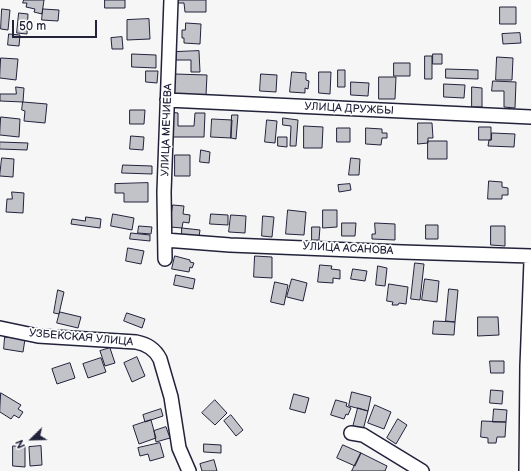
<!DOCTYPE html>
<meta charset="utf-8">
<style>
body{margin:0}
#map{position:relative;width:531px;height:471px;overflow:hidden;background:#f6f6f7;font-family:"Balsamiq Sans",sans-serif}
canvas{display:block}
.north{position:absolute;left:12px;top:419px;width:40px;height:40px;-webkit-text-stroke:3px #fff;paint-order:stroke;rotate:247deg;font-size:11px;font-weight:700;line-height:16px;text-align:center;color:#22223b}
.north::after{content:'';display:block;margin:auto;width:14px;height:18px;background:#22223b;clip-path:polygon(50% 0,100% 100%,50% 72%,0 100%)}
.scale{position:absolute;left:12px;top:20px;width:85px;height:18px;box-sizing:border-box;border:2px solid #22223b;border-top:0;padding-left:5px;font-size:12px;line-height:14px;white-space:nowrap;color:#22223b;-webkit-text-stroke:3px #fff;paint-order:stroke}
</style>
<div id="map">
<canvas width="531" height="471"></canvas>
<div class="north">N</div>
<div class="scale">50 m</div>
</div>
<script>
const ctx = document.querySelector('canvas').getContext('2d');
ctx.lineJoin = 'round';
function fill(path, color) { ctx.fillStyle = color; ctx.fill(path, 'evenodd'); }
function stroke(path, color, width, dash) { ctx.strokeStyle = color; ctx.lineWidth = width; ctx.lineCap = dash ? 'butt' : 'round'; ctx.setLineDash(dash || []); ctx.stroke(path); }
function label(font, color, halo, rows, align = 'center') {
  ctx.font = font + ' "Balsamiq Sans",sans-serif'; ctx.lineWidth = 3.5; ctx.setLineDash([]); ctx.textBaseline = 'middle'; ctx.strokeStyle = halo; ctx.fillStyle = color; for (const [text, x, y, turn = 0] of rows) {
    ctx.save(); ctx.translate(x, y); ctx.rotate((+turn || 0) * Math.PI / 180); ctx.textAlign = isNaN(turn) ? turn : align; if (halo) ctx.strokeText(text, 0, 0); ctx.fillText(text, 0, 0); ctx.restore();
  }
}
const building = new Path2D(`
 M24 0H44L42 14 34 12 35 9 26 7 27 3H23Z
 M105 0H125V8H105Z
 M176 0H206V12H185L184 3H176Z
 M500 7H516V24H500Z
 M2 9 10 10 8 30 1 29Z
 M43 9 59 10 58 21 42 20Z
 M19 13 28 14 27 34 17 33Z
 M149 19 150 39 127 40V20Z
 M186 23 201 24 200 44 184 43V38H182V30H185Z
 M520 33 521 43 503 44 502 34Z
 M9 34 20 35 19 46 8 45Z
 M122 37 123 49H112L111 38Z
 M199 51 200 72H191V60H176V52Z
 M132 54 156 55V68L132 67Z
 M433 54H442V64H433Z
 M425 56H432V79H425Z
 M497 57 513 58 512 80H496Z
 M1 58 18 59 16 80 0 78Z
 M394 63H410V76H394Z
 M446 69 478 70V79L446 78Z
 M338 70H345V87H338Z
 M146 71H158L157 83 146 82Z
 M292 72 306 73V80L309 81 308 89 305 88V93L290 92Z
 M319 72H331L330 94 319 93Z
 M175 74 207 75 206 95 174 94Z
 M261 74 277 75 276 92 260 91Z
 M379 77H396L395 99H379Z
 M493 81 516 82 515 108 504 107V91H492Z
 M351 82 369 83 368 96 351 95Z
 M444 84 465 85 464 98 444 97Z
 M16 87 24 88 23 102 0 101V94H16Z
 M472 87 482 88V107H472Z
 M23 102 47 104 45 123 24 121 25 111 22 110Z
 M130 110H145L144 124H130Z
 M169 112 178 113V126H194L195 113H205L204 137H168Z
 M232 115H238L236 139 231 138Z
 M1 117 20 119 19 137 0 135Z
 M283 118 298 120 296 146H290L291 126 283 125Z
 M212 119 232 120 231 138 211 137Z
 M267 120 277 121 275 143 265 142Z
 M418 123H432L433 138H428V143L418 144Z
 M304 126 323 127 322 148H304Z
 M479 127H491V140H479Z
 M337 128H350V142H337Z
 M366 128 382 129V133H387V138H382L381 145 366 144Z
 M492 133 515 134 514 147 488 146 489 140H491Z
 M131 136 144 137 143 150 130 149Z
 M278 137H287V147L278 146Z
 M428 141H447V159H428Z
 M0 142 28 143 27 150 0 149Z
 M201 150 210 152 209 163 200 162Z
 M175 155H190V176H175Z
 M2 158 14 159 13 177 0 176Z
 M351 158 360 159 359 175H349Z
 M123 165 152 166V174L122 173Z
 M489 181 502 182V187L508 188V195H502V199H488Z
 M148 183V202H124V193H115V184Z
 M350 184 351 190 339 192 338 185Z
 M12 192 24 193 23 213 6 212 7 199H12Z
 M173 205 184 206 183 214 190 215 189 223 183 222 182 228 170 227Z
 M288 210 306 212 304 235 286 234Z
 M323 210H337V227L323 228Z
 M113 214 134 218 132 230 111 226Z
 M211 214 228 215V225L210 224Z
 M231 215 246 216 245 233 229 232Z
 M263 216 274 217 272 237 262 236Z
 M86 217 101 219 100 228 71 224 72 219 85 221Z
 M342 223H356L355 236H342Z
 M375 223 395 224V240L372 239V234H375Z
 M426 225H438V239H426Z
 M139 226 152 227 151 234 138 233Z
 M491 226H505V246L491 245Z
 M312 227H320L319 240H312Z
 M182 228 200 230 199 237 182 236Z
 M131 233 150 235V241L130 239Z
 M128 248 144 251 141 264 126 261Z
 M175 256 190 260V262L194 263 192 268 190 267 189 272 172 269Z
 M255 256 272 257V278L254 277Z
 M415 263 424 264 420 300 411 299Z
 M320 265 332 266 331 269 340 270V279L333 278V283L318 282Z
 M378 266 387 268 385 286 376 285Z
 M353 269 367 271 365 281 351 279Z
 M176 275 195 279 193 289 174 285Z
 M292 279 307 283 303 301 287 297Z
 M425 279 439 281 437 302 422 300Z
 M275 282 288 285 284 305 271 302Z
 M389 284 408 287 406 304 399 303 398 305H392L393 302 387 301Z
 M449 289 458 290 455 322 446 321Z
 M58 290 64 292 59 314 54 313Z
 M60 312 81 317 78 328 57 323Z
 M127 313 145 319 142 328 124 321Z
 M478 317H498L499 335 478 336Z
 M434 321 455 322 454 335 433 334Z
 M5 337 25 339 23 352 4 349Z
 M110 348 115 363 105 366 100 351Z
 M137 357 145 376 132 382 124 363Z
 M101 358 106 372 88 378 83 364Z
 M490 361H504V373H491Z
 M70 363 75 378 57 384 52 369Z
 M491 390 503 391 502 404 490 403Z
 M352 392 371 397 368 411 349 406Z
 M1 393 21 405 18 409 23 412 19 418 14 415 11 419 0 412Z
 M294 394 309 398 305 413 290 409Z
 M215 400 227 413 215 425 202 413Z
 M336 400 347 403 346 406 351 408 348 415 346 414 344 419 331 415Z
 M375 405 391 412 384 429 368 423Z
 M358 408 368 411 363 430 353 427Z
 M161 409 163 416 145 422 143 415Z
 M494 409 507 410 506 422H493Z
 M231 415 243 430 236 436 224 421Z
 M398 419 407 425 396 444 387 438Z
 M151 420 156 438 139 444 133 426Z
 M482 421 506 422 505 437H497L496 443H488V438L481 437Z
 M166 427 170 438 156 442 154 431Z
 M160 443 164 457 150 461 148 454 140 456 138 448Z
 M204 444 221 445V453L204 452Z
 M343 445 361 453 355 466 337 458Z
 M13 446H25V467L13 466Z
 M41 446 42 465 30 466 29 447Z
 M361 453 387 466 385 471H352Z
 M214 460 217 471H202L200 464Z`);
fill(building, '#c2c2c9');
stroke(building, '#22223b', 1);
const minor = new Path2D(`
 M167 100 531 117
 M165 240 230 245 402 252 531 256
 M165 259 164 192 171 0
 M0 328 38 336 136 342C147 344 155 349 160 359L171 397 179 448 189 471
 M351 433 363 435 422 471
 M526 471 527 366 531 261`);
stroke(minor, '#22223b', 16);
stroke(minor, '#fff', 13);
label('11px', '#22223b', '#fff', [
 ["УЛИЦА ДРУЖБЫ",349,109,3],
 ["УЛИЦА МЕЧИЕВА",167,130,-88],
 ["УЛИЦА АСАНОВА",348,249,3],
 ["УЗБЕКСКАЯ УЛИЦА",81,338,5]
]);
</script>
